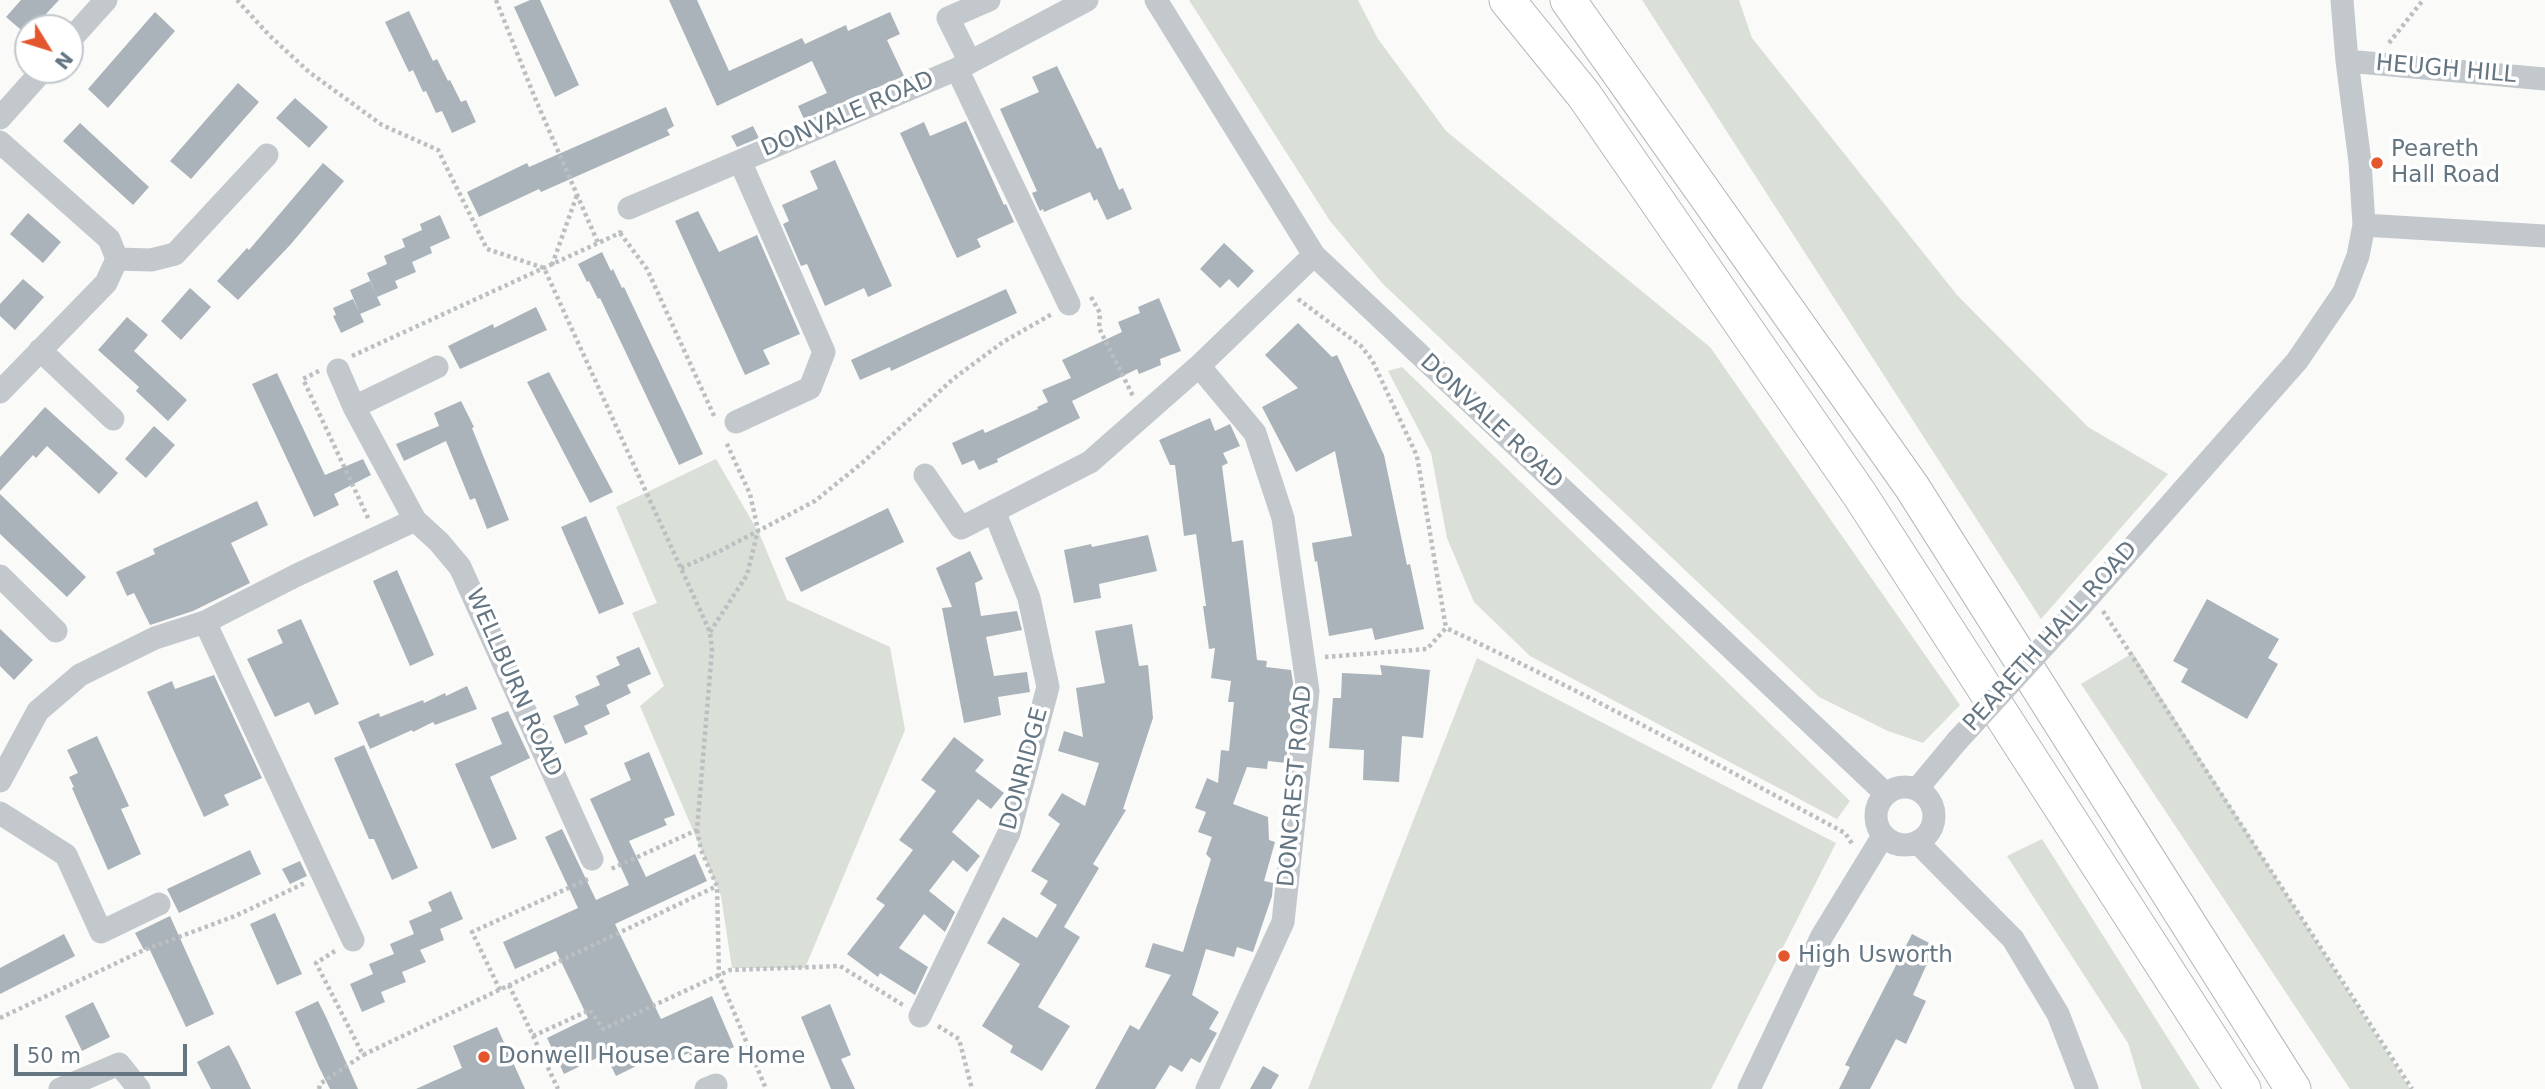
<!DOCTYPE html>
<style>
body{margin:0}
#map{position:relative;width:2545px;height:1089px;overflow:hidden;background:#fafaf8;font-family:"DejaVu Sans",sans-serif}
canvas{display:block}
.north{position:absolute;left:14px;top:14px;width:70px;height:70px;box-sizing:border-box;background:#fff;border:2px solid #c1c8cd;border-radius:50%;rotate:128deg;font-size:19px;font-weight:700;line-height:28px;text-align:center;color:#657683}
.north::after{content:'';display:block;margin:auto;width:24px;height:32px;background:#e4572e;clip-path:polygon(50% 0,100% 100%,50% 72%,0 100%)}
.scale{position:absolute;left:14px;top:1044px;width:173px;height:32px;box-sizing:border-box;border:4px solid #657683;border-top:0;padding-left:9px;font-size:21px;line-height:24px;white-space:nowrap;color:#657683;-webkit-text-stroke:5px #fff;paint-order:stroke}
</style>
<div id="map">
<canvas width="2545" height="1089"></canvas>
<div class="north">N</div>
<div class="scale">50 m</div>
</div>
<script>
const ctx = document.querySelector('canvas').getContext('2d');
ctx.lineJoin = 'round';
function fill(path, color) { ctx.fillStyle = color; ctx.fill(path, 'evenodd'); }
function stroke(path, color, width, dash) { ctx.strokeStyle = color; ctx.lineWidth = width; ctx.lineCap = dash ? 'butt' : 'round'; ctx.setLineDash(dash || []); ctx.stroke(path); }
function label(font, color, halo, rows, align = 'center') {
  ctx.font = font + ' "DejaVu Sans",sans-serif'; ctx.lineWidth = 7; ctx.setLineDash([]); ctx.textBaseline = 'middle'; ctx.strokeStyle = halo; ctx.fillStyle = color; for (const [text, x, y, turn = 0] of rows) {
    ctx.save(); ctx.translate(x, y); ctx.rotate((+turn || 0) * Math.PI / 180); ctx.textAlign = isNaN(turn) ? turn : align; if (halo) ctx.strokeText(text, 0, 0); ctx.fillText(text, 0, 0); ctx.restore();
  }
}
fill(new Path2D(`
 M1189 0H1358L1378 39 1446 131 1710 347 1960 705 1923 743 1888 731 1819 697 1383 284 1330 221Z
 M1642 0H1739L1752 38 1957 295 2088 427 2168 474 2041 619Z
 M1402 367 1850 801 1837 819 1530 656 1474 602 1447 538 1431 453 1388 371Z
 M716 459 760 535 787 600 890 647 905 730 805 968H732L721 896 640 706 664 686 632 613 657 603 616 507Z
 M2133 653 2410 1089H2350L2081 684Z
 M1477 658 1836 843 1711 1089H1308Z
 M2042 839 2200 1089H2142L2128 1043 2007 856Z`), '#dadfd7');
fill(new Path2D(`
 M21 0H59L33 28H28L27 35 6 17Z
 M530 0H540L579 85 555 97 514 7Z
 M669 0H697L729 71 802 38 805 44 846 25 848 31 890 12 900 34 887 40 904 76 804 119 798 106 827 93 812 61 717 106Z
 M409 11 433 61 437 59 448 81 450 80 461 102 466 100 476 122 452 133 442 111 436 113 426 91 423 92 413 70 409 72 385 22Z
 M155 12 175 31 108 108 88 89Z
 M1057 66 1097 149 1101 147 1119 190 1123 188 1132 209 1107 220 1097 199 1094 201 1090 192 1044 212 1043 209 1040 211 1032 193 1037 191 1000 109 1039 92 1032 77Z
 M238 83 259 102 191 179 170 161Z
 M295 98 328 127 309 148 276 118Z
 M666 107 674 126 667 130 670 135 541 192 539 189 479 217 467 192 527 163 529 167Z
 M966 121 1004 205 1006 204 1014 222 977 239 981 247 957 258 900 133 924 122 930 136Z
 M80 123 149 187 133 205 63 141Z
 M753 126 759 138 737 147 731 136Z
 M835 160 892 286 868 297 864 288 825 306 807 264 801 266 783 224 789 221 782 205 818 189 810 171Z
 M323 163 344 181 291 244 238 300 217 281 247 248 249 250Z
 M698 211 719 252 757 235 800 334 763 350 770 364 745 375 675 221Z
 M28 213 61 242 43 263 10 234Z
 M440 215 450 238 430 247 432 253 412 262 416 272 395 281 398 288 377 297 381 305 360 314 350 290 370 281 377 297 367 273 387 264 384 256 405 247 402 239 422 230 420 224Z
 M1224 243 1254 271 1238 288 1229 279 1220 288 1200 269Z
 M602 252 611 271 613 269 622 288 624 287 703 454 679 465 600 298 598 299 589 281 587 282 578 264Z
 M23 279 44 297 15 330 0 316V304Z
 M190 288 211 307 181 340 161 321Z
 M1006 289 1017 313 891 371 890 367 860 380 851 360Z
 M1159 298 1181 351 1160 359 1161 365 1139 374 1137 369 1072 401 1080 418 997 459 998 462 979 470 974 460 962 465 952 443 983 429 985 433 1038 409 1037 407 1048 402 1042 390 1071 378 1062 360 1122 332 1118 322 1140 313 1138 307Z
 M353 299 364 322 341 333 333 316 336 315 333 308Z
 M536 307 547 330 460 369 448 346 493 324 494 328Z
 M127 317 148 335 134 351 187 400 168 421 136 391 139 387 98 350Z
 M1298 323 1332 357 1337 355 1384 455 1407 565 1410 564 1424 629 1375 640 1372 628 1329 636 1317 561 1315 562 1312 543 1352 536 1335 451 1296 472 1262 407 1298 388 1265 355Z
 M549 372 613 492 590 503 527 382Z
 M277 373 325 475 363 459 371 475 334 494 339 505 314 517 252 384Z
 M461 401 474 427 472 428 509 520 487 529 475 498 470 500 446 441 404 461 396 444 439 426 434 413Z
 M45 407 118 473 99 494 47 446 36 458 33 455 0 491V457Z
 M1210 418 1215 431 1230 424 1240 446 1223 453 1228 463 1222 466 1232 542 1243 540 1257 660 1267 661 1266 667 1291 670 1293 683 1286 763 1268 761 1267 769 1247 767 1233 804 1268 817 1269 840 1275 842 1264 881 1273 883 1272 896 1253 952 1237 947 1234 957 1206 949 1192 995 1219 1012 1209 1029 1217 1033 1200 1063 1191 1058 1182 1072 1170 1065 1155 1089H1095L1130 1025 1139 1030 1171 975 1145 967 1153 943 1183 952 1211 859 1206 854 1212 837 1198 832 1206 812 1195 808 1207 778 1218 783 1221 750 1229 751 1234 702H1228L1231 681 1211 678 1215 648 1209 649 1203 606H1206L1196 534 1184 536 1175 465H1170L1159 440Z
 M154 426 175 445 146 478 125 459Z
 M0 494 86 577 67 597 0 534Z
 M257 501 268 525 231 543 250 583 193 611 150 625 134 593 127 596 116 572 155 554 153 549Z
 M888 508 904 542 801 592 785 558Z
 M586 516 624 604 599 614 561 527Z
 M1148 535 1157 571 1099 584 1101 598 1074 603 1064 550 1091 544 1092 547Z
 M970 551 983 579 975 583 981 616 1017 611 1022 630 986 637 994 676 1027 672 1030 692 998 697 1001 715 964 723 942 608 952 607 936 568Z
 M397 570 434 655 410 666 373 581Z
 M2207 599 2279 639 2268 658 2278 664 2247 719 2181 682 2188 669 2173 661Z
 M301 619 339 704 315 715 309 702 275 717 247 659 283 643 277 630Z
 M1132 624 1139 666 1148 665 1153 718 1123 809 1126 810 1093 864 1099 868 1064 927 1080 937 1038 1007 1070 1026 1042 1071 1010 1052 1013 1046 982 1026 1020 964 987 943 1003 917 1037 938 1057 905 1040 894 1048 881 1031 871 1060 824 1048 815 1062 793 1085 806 1099 763 1058 751 1064 731 1083 737 1076 688 1105 683 1095 631Z
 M0 629 33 660 14 680 0 666Z
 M639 647 651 674 627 685 631 693 606 705 610 714 584 726 588 734 565 744 553 716 579 705 575 696 600 685 596 676 620 665 616 657Z
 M1380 665 1430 670 1423 738 1402 736 1399 782 1363 780 1364 750 1329 748 1333 698H1341L1342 673 1382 675Z
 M214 675 262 778 224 795 229 805 204 817 147 692 172 681 175 689Z
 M467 686 477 709 435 725 433 722 413 732 412 730 370 749 358 722 379 713 380 717 423 700 424 703 445 693 446 696Z
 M508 711 530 758 490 777 517 839 492 849 455 764 502 744 491 718Z
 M97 736 129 806 121 809 141 854 108 870 72 788 74 787 69 777 78 773 67 750Z
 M954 737 984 760 975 771 1004 793 991 809 978 799 952 832 980 856 967 872 953 860 929 891 955 912 945 932 924 914 899 948 928 967 915 995 880 973 878 977 847 954 885 905 876 899 913 850 899 840 936 791 921 780Z
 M364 745 418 868 392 880 374 839H369L334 758Z
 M649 752 675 815 664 819 667 825 629 841 646 877 695 854 707 881 615 924 661 1019 712 996 734 1047 694 1065 689 1053 665 1063 661 1054 616 1076 605 1054 564 1074 547 1038 588 1018 556 951 515 969 503 942 578 908 545 837 562 829 596 900 629 885 590 799 631 780 624 763Z
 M250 850 261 874 179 913 167 889Z
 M300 861 307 876 290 884 282 869Z
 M451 891 463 919 440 929 444 940 420 950 426 962 402 972 406 982 381 992 385 1002 362 1012 350 984 373 974 369 964 394 954 390 944 414 934 409 921 432 911 428 902Z
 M275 913 302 974 277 985 250 924Z
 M170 916 214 1014 186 1027 149 948 144 950 135 933Z
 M64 934 75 956 0 994V968Z
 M1912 934 1935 946 1913 995 1926 1001 1906 1044 1896 1039 1870 1089H1839L1850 1067 1845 1065Z
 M318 1001 326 1017 358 1089H330L319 1067 295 1012Z
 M93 1002 110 1037 82 1051 65 1016Z
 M830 1004 851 1055 841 1059 855 1089H831L801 1017Z
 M497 1027 525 1089H416L462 1068 453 1046Z
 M229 1045 237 1060 251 1089H211L197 1062Z
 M1263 1066 1279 1075 1271 1089H1250Z`), '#aab3b9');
const highway = new Path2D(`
 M1507 0 1584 95 1860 495 2243 1089
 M1568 0 1912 487 2293 1089`);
stroke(highway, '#b4b9bd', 37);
stroke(new Path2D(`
 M237 0 269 35 309 72 382 125 438 150 487 249 544 268 710 632 712 650 697 830 611 869
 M496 0 535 98 598 243
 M2389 43 2423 0
 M620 233 647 269 715 418
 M552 265 577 195
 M1091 297 1100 313 1099 328 1133 396
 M1298 299 1361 346 1372 360 1417 456 1446 628
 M352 356 620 233 621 229
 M319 371 303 379 369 520
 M681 568 720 551 815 501 862 463 953 379 1003 342 1052 314
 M2103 611 2412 1089
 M710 632 747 575 758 530 750 494 726 442
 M1325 657 1427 649 1446 628C1582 691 1713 762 1845 833L1853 845
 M697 830 701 850 717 886 719 976 766 1089
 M335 951 316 963 363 1055 717 886
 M509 985 558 1089
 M500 990 472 932 588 879
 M0 1018 144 950 235 916 305 883
 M938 1026 959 1039 972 1089
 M533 1036 590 1010 603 1029 730 970 840 966 903 1005
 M319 1089 320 1084 363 1055`), '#bbbfc2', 4.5, [3.5, 3.5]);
stroke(new Path2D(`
 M1156 0 1314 255 1886 794
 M70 40 106 0
 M2347 61 2545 79
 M970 62 948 18 989 0
 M957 69 1069 304
 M0 118 43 70
 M0 142 109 239 117 259
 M629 208 957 69 1087 0
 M2364 225 2545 236
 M40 350 113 419
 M1199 366 1255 433 1283 518 1308 691 1283 922 1207 1089
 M338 370 354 407 415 520
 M0 392 106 283 117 259 151 260 175 254 267 155
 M354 407 437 367
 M736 422 810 388 824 352 740 161
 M925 475 961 528 1090 462 1199 366 1314 255
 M0 576 56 631
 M2080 607 2297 361 2344 292 2358 256 2364 225 2360 162 2347 61 2342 0
 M205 622 353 940
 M0 781 38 711 80 675 155 638 205 622 297 575 415 520 439 542 460 567 592 859
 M1876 816a29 29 0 1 1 58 0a29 29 0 1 1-58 0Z
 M1917 789 1957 741
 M0 813 66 855 101 932 159 904
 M1918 843 2013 939 2058 1014 2087 1089
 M920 1016 1009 833 1048 687 1029 598 994 511
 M60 1089 119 1064 139 1089
 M706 1089 716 1085
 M1749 1089 1822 936 1883 836`), '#c3c8cc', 23);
stroke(highway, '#fff', 35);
stroke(new Path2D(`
 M1957 741 2080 607`), '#c3c8cc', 23);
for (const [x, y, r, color] of [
 [2377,163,7,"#e4572e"],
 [1784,956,7,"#e4572e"],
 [484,1057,7,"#e4572e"]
]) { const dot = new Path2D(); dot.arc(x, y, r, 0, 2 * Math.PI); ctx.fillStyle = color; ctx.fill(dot); stroke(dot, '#fff', 2.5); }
label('23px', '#657683', '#fff', [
 ["HEUGH HILL",2446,70,5],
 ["DONVALE ROAD",848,115,-23],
 ["DONVALE ROAD",1491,422,43],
 ["PEARETH HALL ROAD",2051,637,-48],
 ["WELLBURN ROAD",513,683,66],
 ["DONRIDGE",1025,769,-75],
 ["DONCREST ROAD",1296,786,-85]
]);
label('23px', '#657683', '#fff', [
 ["Peareth",2391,150],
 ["Hall Road",2391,176],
 ["High Usworth",1798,956],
 ["Donwell House Care Home",498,1057]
], 'left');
</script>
